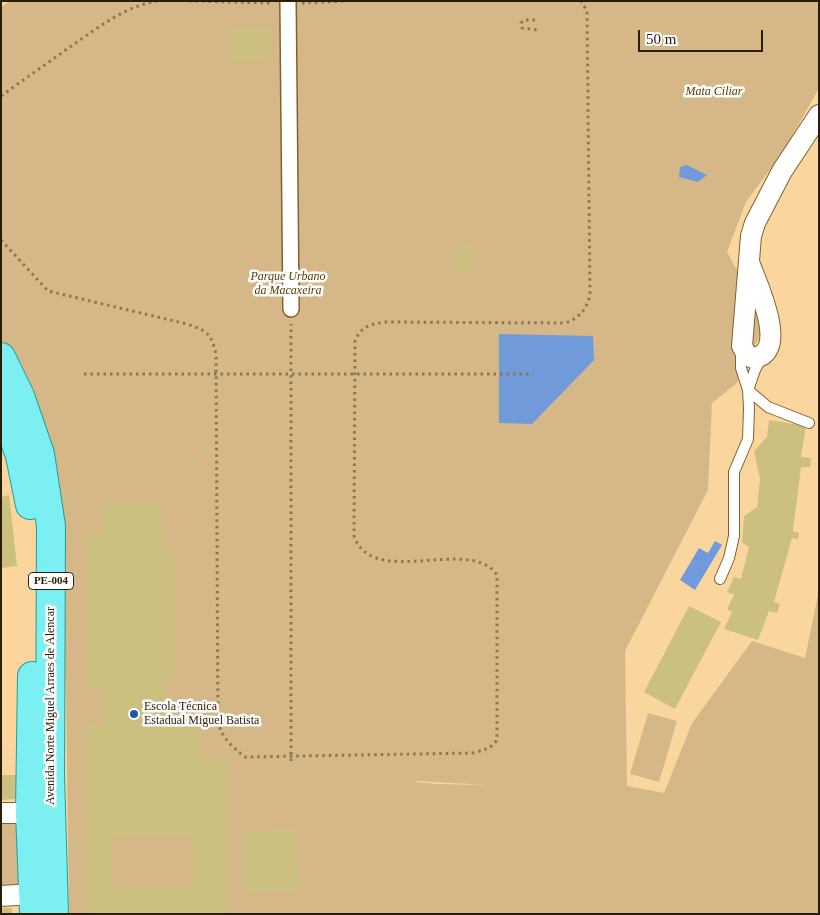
<!DOCTYPE html>
<meta charset="utf-8">
<style>
body{margin:0}
#map{position:relative;width:820px;height:915px;overflow:hidden;background:#fad69e;font-family:Georgia,serif}
canvas{display:block}
.frame{position:absolute;inset:0;border:2px solid #2a1d06;pointer-events:none}
.scale{position:absolute;left:638px;top:30px;width:125px;height:22px;box-sizing:border-box;border:2px solid #2a1d06;border-top:0;padding-left:6px;font-size:15px;line-height:18px;white-space:nowrap;color:#2a1d06;-webkit-text-stroke:4px #fdfdfd;paint-order:stroke}
</style>
<div id="map">
<canvas width="820" height="915"></canvas>
<div class="frame"></div>
<div class="scale">50 m</div>
</div>
<script>
const ctx = document.querySelector('canvas').getContext('2d');
ctx.lineJoin = 'round';
function fill(path, color) { ctx.fillStyle = color; ctx.fill(path, 'evenodd'); }
function stroke(path, color, width, dash) { ctx.strokeStyle = color; ctx.lineWidth = width; ctx.lineCap = dash ? 'butt' : 'round'; ctx.setLineDash(dash || []); ctx.stroke(path); }
function label(font, color, halo, rows, align = 'center') {
  ctx.font = font + ' Georgia,serif'; ctx.lineWidth = 5; ctx.setLineDash([]); ctx.textBaseline = 'middle'; ctx.strokeStyle = halo; ctx.fillStyle = color; for (const [text, x, y, turn = 0] of rows) {
    ctx.save(); ctx.translate(x, y); ctx.rotate((+turn || 0) * Math.PI / 180); ctx.textAlign = isNaN(turn) ? turn : align; if (halo) ctx.strokeText(text, 0, 0); ctx.fillText(text, 0, 0); ctx.restore();
  }
}
fill(new Path2D(`
 M10 1H819V88L785 149 746 202 727 252 766 323 737 383 712 403 708 490 625 651 627 786 664 793 692 723 752 641 805 658 819 590V914H69L66 695 60 533 25 384 1 340V7ZM416 782V781L486 785 437 784Z
 M648 713 677 721 659 782 630 774Z
 M1 822 19 824 21 886 1 888Z`), '#d6b888');
fill(new Path2D(`
 M687 165 707 175 698 182 679 177 680 167Z
 M499 334 593 336 594 360 532 424 499 423Z
 M715 541 722 545 695 590 680 580 699 548 708 553Z`), '#709ada');
fill(new Path2D(`
 M231 27 271 29 269 61 230 60Z
 M466 244 476 250 472 257 476 259 467 275 449 265 458 249Z
 M769 420 806 426 801 457 811 458 810 467H801L793 531 799 533 798 539 792 538 774 602 780 604 777 613 769 611 758 640 724 629 732 612 727 609 734 595 727 592 734 577 741 579 749 547 742 543 744 516 757 507 760 479 754 451 767 437Z
 M187 456 195 458 193 468 186 467Z
 M9 495 17 566 1 568V497Z
 M161 503 162 539H166V551H174V681H165V723H200V758H228V914H86V724H102V688H88V534H103V505ZM193 836 194 887 113 888 112 837Z
 M689 606 721 622 675 709 644 692Z
 M1 775H20L16 799 1 800Z
 M296 829 299 890 245 892 242 831Z
 M1 908H12V914H1Z`), '#ccc081');
const service = new Path2D(`
 M748 390 768 407 809 423
 M748 390 755 370 762 357
 M720 579 729 558 734 536V472L748 439 749 408 748 390 741 368V349`);
const pedestrian = new Path2D(`
 M288 1 291 309`);
const minor = new Path2D(`
 M749 262C756 282 791 354 753 358L747 355 742 346 751 236 755 223 782 171 819 115
 M1 813H44
 M1 896 33 894`);
const primary = new Path2D(`
 M1 357 20 396 40 454 51 526 50 775 54 914
 M1 401 20 456 30 505
 M32 676 30 812 34 914`);
stroke(service, '#82622b', 12);
stroke(pedestrian, '#82622b', 18);
stroke(minor, '#82622b', 22);
stroke(primary, '#259e9a', 30);
stroke(new Path2D(`
 M189 1 273 3
 M302 3 346 1
 M535 20H524L521 23 522 28 538 30
 M1 96C23 80 45 65 67 49 95 30 124 6 158 1
 M1 240 48 291 187 324C207 331 211 333 216 354L218 722C222 738 232 747 245 757L473 753C483 750 491 749 497 740V575C470 535 373 590 354 536L355 341C361 326 371 324 386 322L566 323C579 318 588 308 590 294L587 11 581 1
 M84 374H533
 M291 761V324`), '#8e764f', 3, [2.5, 4]);
stroke(service, '#fff', 10);
stroke(pedestrian, '#fff', 15);
stroke(minor, '#fff', 20);
stroke(primary, '#7beff2', 28);
for (const [x, y, r, color] of [
 [134,714,5,"#1f57a8"]
]) { const dot = new Path2D(); dot.arc(x, y, r, 0, 2 * Math.PI); ctx.fillStyle = color; ctx.fill(dot); stroke(dot, '#fdfdfd', 2); }
for (const [x, y, w] of [
 [51,581,45]
]) { const box = new Path2D(); box.roundRect(x - w / 2, y - 8.5, w, 17, 4); ctx.fillStyle = '#fdfdfd'; ctx.fill(box); stroke(box, '#2a1d06', 1); }
label('bold 11px', '#2a1d06', null, [
 ["PE-004",51,581]
]);
label('italic 12px', '#5a3c00', '#fdfdfd', [
 ["Mata Ciliar",714,92],
 ["Parque Urbano",288,277],
 ["da Macaxeira",288,291]
]);
label('12px', '#2a1d06', '#fdfdfd', [
 ["Avenida Norte Miguel Arraes de Alencar",51,706,-90]
]);
label('12px', '#2a1d06', '#fdfdfd', [
 ["Escola Técnica",144,707],
 ["Estadual Miguel Batista",144,721]
], 'left');
</script>
